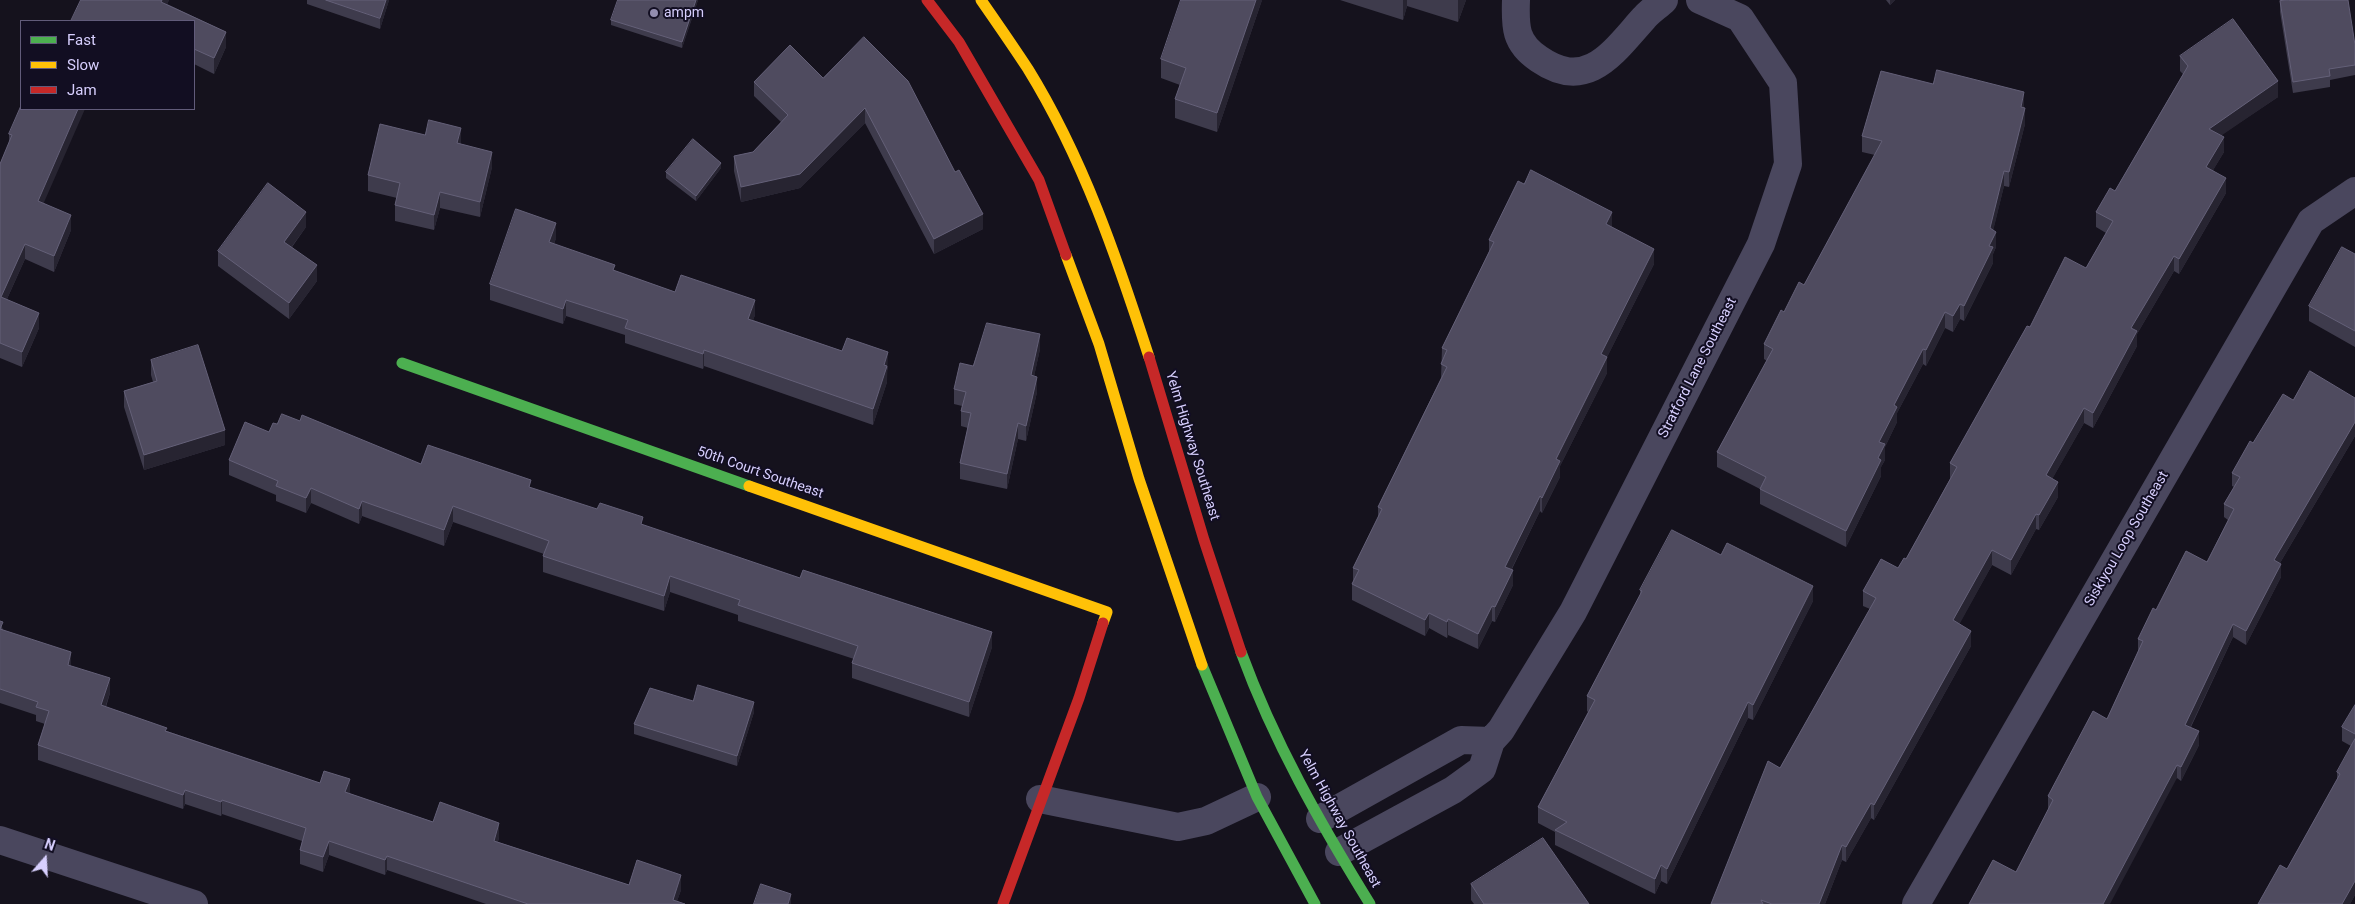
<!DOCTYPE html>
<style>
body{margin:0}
#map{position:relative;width:2355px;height:904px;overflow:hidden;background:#15121d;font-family:Roboto,sans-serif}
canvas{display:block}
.legend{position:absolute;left:20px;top:20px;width:175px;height:90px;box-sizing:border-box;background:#120e22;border:1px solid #615b7a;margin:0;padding:6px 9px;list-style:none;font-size:15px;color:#d7cffe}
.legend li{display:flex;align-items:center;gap:10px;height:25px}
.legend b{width:25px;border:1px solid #615b7a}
.north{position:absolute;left:20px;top:834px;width:50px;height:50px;-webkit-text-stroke:4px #120e22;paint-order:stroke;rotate:19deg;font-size:14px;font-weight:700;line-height:20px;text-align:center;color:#d7cffe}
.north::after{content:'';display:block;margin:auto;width:18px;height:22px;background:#d7cffe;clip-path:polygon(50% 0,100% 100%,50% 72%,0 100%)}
</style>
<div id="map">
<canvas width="2355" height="904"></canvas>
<ul class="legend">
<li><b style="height:6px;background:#4caf50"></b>Fast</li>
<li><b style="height:6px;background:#ffc107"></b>Slow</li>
<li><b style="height:6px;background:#c62828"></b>Jam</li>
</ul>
<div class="north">N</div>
</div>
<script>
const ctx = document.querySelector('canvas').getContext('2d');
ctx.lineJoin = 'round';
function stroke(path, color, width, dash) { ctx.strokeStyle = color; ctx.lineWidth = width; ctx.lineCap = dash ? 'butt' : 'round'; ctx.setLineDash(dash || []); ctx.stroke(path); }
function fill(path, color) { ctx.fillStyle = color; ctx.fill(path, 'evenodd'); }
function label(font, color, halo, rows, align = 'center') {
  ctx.font = font + ' Roboto,sans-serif'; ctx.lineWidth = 4; ctx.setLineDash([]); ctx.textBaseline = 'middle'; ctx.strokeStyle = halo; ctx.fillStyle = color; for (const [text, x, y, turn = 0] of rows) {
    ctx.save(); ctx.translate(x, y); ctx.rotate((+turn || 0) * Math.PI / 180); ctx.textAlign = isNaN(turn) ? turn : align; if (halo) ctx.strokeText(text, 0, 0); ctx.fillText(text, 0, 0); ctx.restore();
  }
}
stroke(new Path2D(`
 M1516 0C1515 27 1515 43 1539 59 1588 93 1614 51 1644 18 1650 11 1658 6 1664 0
 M1040 799 1178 827 1206 821 1257 797
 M1320 819 1461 740 1491 741
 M0 840 194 904
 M1339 852 1453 790 1482 769 1491 741 1501 730 1573 612 1761 244 1788 164 1783 83 1740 18 1700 0
 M1916 904 2311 221 2355 191`), '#4a475e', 28);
stroke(new Path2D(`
 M402 363 749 486
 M1241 652C1274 742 1320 823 1370 904
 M1202 665 1257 797 1315 904`), '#4caf50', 11);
stroke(new Path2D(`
 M981 0C997 23 1013 46 1028 69 1083 158 1117 258 1149 357
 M1066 255 1099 344 1139 479 1202 665
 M749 486 1107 612 1103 623`), '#ffc107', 11);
stroke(new Path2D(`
 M927 0 959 42 1039 180 1066 255
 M1149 357 1204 540 1241 652
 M1003 904 1079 698 1103 623`), '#c62828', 11);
fill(new Path2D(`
 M81 0H169L167 4 226 32V47L214 74 194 64V21H71Z
 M307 0H389L380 29 307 4Z
 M698 0 682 48 611 25V20Z
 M1262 0 1217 132 1175 118V99L1180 85 1161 78V59Z
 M1340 0H1466L1458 22 1407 6 1403 20Z
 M1886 0H1895L1890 5Z
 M2280 1 2355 45V75L2330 80V87L2293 93 2280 12Z
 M864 37 983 229 934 254 865 123 800 188 741 202 734 171V156L753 152 781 122 754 96V82L823 78Z
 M2180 56 2278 97 2221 135 2224 152 2213 170 2226 193 2179 274 2174 271 2137 334V346L2093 428 2084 423 2052 479 2058 497 2039 530 2036 529 2011 575 1992 565 1959 624 1971 646 1874 820 1871 818 1846 862 1842 860 1825 904H1711L1780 768 1870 609 1863 606V591L1898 568 1906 559 1950 479V463L2030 327 2086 268 2106 233 2096 227V212L2115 191 2183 74 2180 71Z
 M21 106 44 203 71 230 54 272 25 259 7 299 39 328 22 367 0 358V164L9 143V134Z
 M2024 108 2025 124 2009 187 2004 186 1993 230 1996 247 1993 254V263L1964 321 1960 319 1953 332 1945 328 1926 366 1923 364 1897 413V422L1885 447V460L1881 467V476L1846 547 1760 504V489L1717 467V452L1767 361 1764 359V344L1784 312 1804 285 1875 155 1862 152V136Z
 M461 144 492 167 480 217 440 208 434 230 395 221V205L397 198 368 191V175Z
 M721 168 696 201 666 178V172Z
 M306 227 292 247 317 281 289 319 218 266V251Z
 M1612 227 1654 264 1607 357V373L1560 466V477L1542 513 1540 511 1512 569 1513 585 1495 622 1492 621 1478 649 1448 635 1447 638 1429 628 1425 636 1352 600V584L1353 581V568L1378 519V507L1441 378 1442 348 1489 252V240Z
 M556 238 554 244 615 271 675 292 755 315 753 320 888 367 887 371V382L873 425 704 366 703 369 625 343V335L566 316 563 324 490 300V284Z
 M2355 254V347L2309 321V306Z
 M1040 349 1034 376 1037 392 1026 441 1018 439 1007 489 960 479V463L968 428 961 426V411L962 406 954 404V389L973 366Z
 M151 360 225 445 144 470 124 407V391L153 382 151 375Z
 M2355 398V436L2280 563 2281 577 2246 645 2233 637 2191 727 2199 745 2181 781 2177 778 2016 872 2048 810V796L2107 719 2138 651V639L2156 610 2207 562 2228 520 2224 517V504L2234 487 2232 486V473L2253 443 2293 400Z
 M300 421 421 464 531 488 643 525 992 647 969 717 852 678V663L854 659 738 621V615L670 592 664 611 543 572V556L544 554 453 522 444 546 362 516 359 524 311 503 306 513 276 501V495L229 475V460L269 432 277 424Z
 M1640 590 1813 601 1753 720 1748 718 1667 884 1661 881 1655 894 1555 845V832L1538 823V807L1588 712 1587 711V696L1640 595Z
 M0 621 3 630 71 666 110 693 106 707 167 731 433 822 499 837 498 842 629 885 681 890 677 901 685 904H486L387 870 385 875 329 855 323 872 300 864V850L302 841 222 814 221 816 185 804 183 809 38 760V745L45 724 36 721V715L0 703Z
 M693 701 754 712 737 766 634 734V724Z
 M2355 705V895L2350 904H2258L2287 869 2337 780V772L2351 746 2342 741V727Z
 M1471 884 1589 904H1474L1471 900Z`), '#3e3b4c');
fill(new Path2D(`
 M162 0H169L161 17V2Z
 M386 0H389L380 29V18Z
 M696 0H698L682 48V42Z
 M1256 0H1262L1217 132V113Z
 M1403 0H1407V6L1403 20Z
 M1458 0H1466L1458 22Z
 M1890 0H1895L1890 5Z
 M226 32V47L214 74V58Z
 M2278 81V97L2209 144V129Z
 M2024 92V108L2021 123V107Z
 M865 108V123L800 188 741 202V187Z
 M2025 108V124L2009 187V172Z
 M78 109H85L38 216V201Z
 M461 128V144L457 159V143Z
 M2224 137V152L2206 182V167Z
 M492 152V167L480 217V202Z
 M721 163V168L696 201V196Z
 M2004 171V186L1990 244V228Z
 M2226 178V193L2179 274V259Z
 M440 192V208L434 230V215Z
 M306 212V227L284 257V242Z
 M1612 212V228L1606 224Z
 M983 214V229L934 254V239Z
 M71 215V230L54 272V256Z
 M556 223V238L549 258V242Z
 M1996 232V247L1993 254V263L1964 321V306L1989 246Z
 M25 244V259L1 312V297Z
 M1654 249V264L1601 369V354Z
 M2174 256V271L2137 334V346L2093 428V413L2131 328Z
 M317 265V281L289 319V303Z
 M566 300V316L563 324V309Z
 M755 300V315L748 334V319Z
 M1960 304V319L1953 332V316Z
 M1945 312V328L1926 366V350Z
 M39 313V328L22 367V352Z
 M1040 334V349L1031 391V375Z
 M1923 349V364L1897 413V422L1885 447V460L1881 467V476L1846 547V531L1878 458 1879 442 1894 405Z
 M704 350V366L703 369V354Z
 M888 352 887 382 873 425V409L884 365Z
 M1607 357V373L1560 466V477L1542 513V498L1556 459Z
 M1037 377V392L1026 441V426Z
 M2084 408V423L2046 490V475Z
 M2355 422V436L2274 573V560Z
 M1018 423V439L1007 489V474Z
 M225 430V445L144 470V455Z
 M2058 482V497L2039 530V515Z
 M311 488V503L306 513V498Z
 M1540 496V511L1505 582V567Z
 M362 501V516L359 524V509Z
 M453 506V522L444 546V530Z
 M2036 514V529L2011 575V560Z
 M1992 550V565L1953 636V620Z
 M2281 564V577L2246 645V631Z
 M1513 570V585L1495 622V607Z
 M670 576V592L664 611V596Z
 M1813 586V601L1753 720V705Z
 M1492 606V621L1478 649V634Z
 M1429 613V628L1425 636V620Z
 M1448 619V635L1447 638V622Z
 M2233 624V637L2185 738V725Z
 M1971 631V646L1874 820V805Z
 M992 632V647L969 717V702Z
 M71 652V667L68 665Z
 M110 678V693L101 719V705Z
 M754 702V712L737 766V756Z
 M1748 702V718L1667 884V869Z
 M2199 731V745L2181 781V767Z
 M2177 765V778L2110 904H2103Z
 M350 779V794L345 792Z
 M185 790V804L183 809V795Z
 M222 800V814L221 816V802Z
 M1871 803V818L1846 862V847Z
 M499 823V837L494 855V841Z
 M329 841V855L323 872V857Z
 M1842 845V860L1825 904H1819Z
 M387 856V870L385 875V860Z
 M1661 865V881L1655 894V879Z
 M681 875V890L676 904 673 900Z
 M2355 881V895L2350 904H2342Z
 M791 894V904H788Z`), '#272431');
const building = new Path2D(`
 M81 0H162L161 2 226 32 214 58 194 49V21H71Z
 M326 0H386L380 18Z
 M618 0H696L682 42 611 20Z
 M1181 0H1256L1217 113 1175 99 1186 68 1161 59Z
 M2289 0H2348L2355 45V65L2329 69 2330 76 2293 82 2280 1Z
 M2233 19 2278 81 2209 129 2224 137 2206 167 2226 178 2179 259 2174 256 2131 328 2137 331 2093 413 2084 408 2046 475 2058 482 2039 515 2036 514 2011 560 1992 550 1953 620 1971 631 1874 805 1871 803 1846 847 1842 845 1819 904H1772L1761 900 1763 904H1711L1768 761 1780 768 1876 598 1863 591 1881 559 1898 568 1904 558 1906 559 1957 467 1950 463 2027 326 2030 327 2065 257 2086 268 2113 221 2096 212 2110 188 2115 191 2188 66 2180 56Z
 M864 37 908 81 955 172 959 170 983 214 934 239 865 108 800 174 741 187 734 156 753 152 788 115 754 82 790 45 823 78Z
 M1937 70 2024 92 2021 107 2025 108 2009 172 2004 171 1990 228 1996 232 1989 246 1993 247 1964 306 1960 304 1953 316 1945 312 1926 350 1923 349 1894 405 1897 407 1879 442 1885 444 1878 458 1881 460 1846 531 1760 489 1766 477 1717 452 1773 349 1764 344 1781 310 1784 312 1799 282 1804 285 1882 141 1862 136 1881 71 1933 84Z
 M21 106V109H78L38 201 71 215 54 256 25 244 1 297 39 313 22 352 0 343V164L12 135 9 134Z
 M429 120 461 128 457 143 492 152 480 202 440 192 434 215 395 205 400 183 368 175 380 124 425 135Z
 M693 139 721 163 696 196 666 172Z
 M1531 170 1612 212 1606 224 1654 249 1601 354 1607 357 1556 459 1560 461 1542 498 1540 496 1505 567 1513 570 1495 607 1492 606 1478 634 1448 619 1447 622 1429 613 1425 620 1352 584 1359 570 1353 568 1382 509 1378 507 1447 367 1441 364 1447 350 1442 348 1494 242 1489 240 1518 181 1524 184Z
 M268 183 306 212 284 242 317 265 289 303 218 251Z
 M516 209 556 223 549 242 615 265 613 270 675 292 681 275 755 300 748 319 842 351 847 338 888 352 884 365 887 366 873 409 704 350 703 354 625 328 628 320 566 300 563 309 490 284Z
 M2342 247 2355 254V331L2309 306Z
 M987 323 1040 334 1031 375 1037 377 1026 426 1018 423 1007 474 960 463 971 413 961 411 966 392 954 389 960 363 973 366Z
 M198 345 225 430 144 455 124 391 157 381 151 360Z
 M2310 371 2355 398V422L2274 560 2281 564 2246 631 2233 624 2185 725 2199 731 2181 767 2177 765 2103 904H1969L1993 860 2016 872 2053 800 2048 796 2093 711 2107 719 2143 641 2138 639 2153 608 2156 610 2186 551 2207 562 2234 509 2224 504 2240 477 2232 473 2250 441 2253 443 2283 394 2293 400Z
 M282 414 300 421 302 415 421 464 428 445 531 480 529 487 597 509 600 503 643 517 641 524 800 578 803 570 992 632 969 702 852 663 858 646 738 605 740 600 670 576 664 596 543 556 549 541 453 506 444 530 362 501 359 509 311 488 306 498 276 486 278 481 229 460 245 422 269 432 273 423 277 424Z
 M1672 530 1721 555 1727 543 1813 586 1753 705 1748 702 1667 869 1661 865 1655 879 1555 830 1567 822 1538 807 1595 700 1587 696 1642 591 1640 590Z
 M0 621 3 622 0 629Z
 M0 629 71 652 68 665 110 678 101 705 167 728 165 731 320 783 324 771 350 779 345 792 433 822 440 802 499 823 494 841 629 885 637 860 681 875 673 900 685 904H528L387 856 385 860 329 841 323 857 300 850 306 828 222 800 221 802 185 790 183 795 38 745 49 711 36 707 38 702 0 689Z
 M698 685 754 702 737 756 634 724 650 688 693 701Z
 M2355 705V734L2342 727Z
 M2355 739V881L2342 904H2258L2280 865 2287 869 2340 774 2337 772Z
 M1543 838 1589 904H1484L1471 884Z
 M761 884 791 894 788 904H754Z`);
fill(building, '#4f4b5f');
stroke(building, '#646078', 1);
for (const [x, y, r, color] of [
 [654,13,5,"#938daf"]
]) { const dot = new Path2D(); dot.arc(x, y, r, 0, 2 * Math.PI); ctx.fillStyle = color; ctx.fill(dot); stroke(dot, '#120e22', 2); }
label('14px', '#d7cffe', '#120e22', [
 ["ampm",664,13]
], 'left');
label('14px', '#d7cffe', '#120e22', [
 ["Stratford Lane Southeast",1698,368,-63],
 ["Yelm Highway Southeast",1192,446,73],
 ["50th Court Southeast",760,473,19],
 ["Siskiyou Loop Southeast",2127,539,-60],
 ["Yelm Highway Southeast",1339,819,61]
]);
</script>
